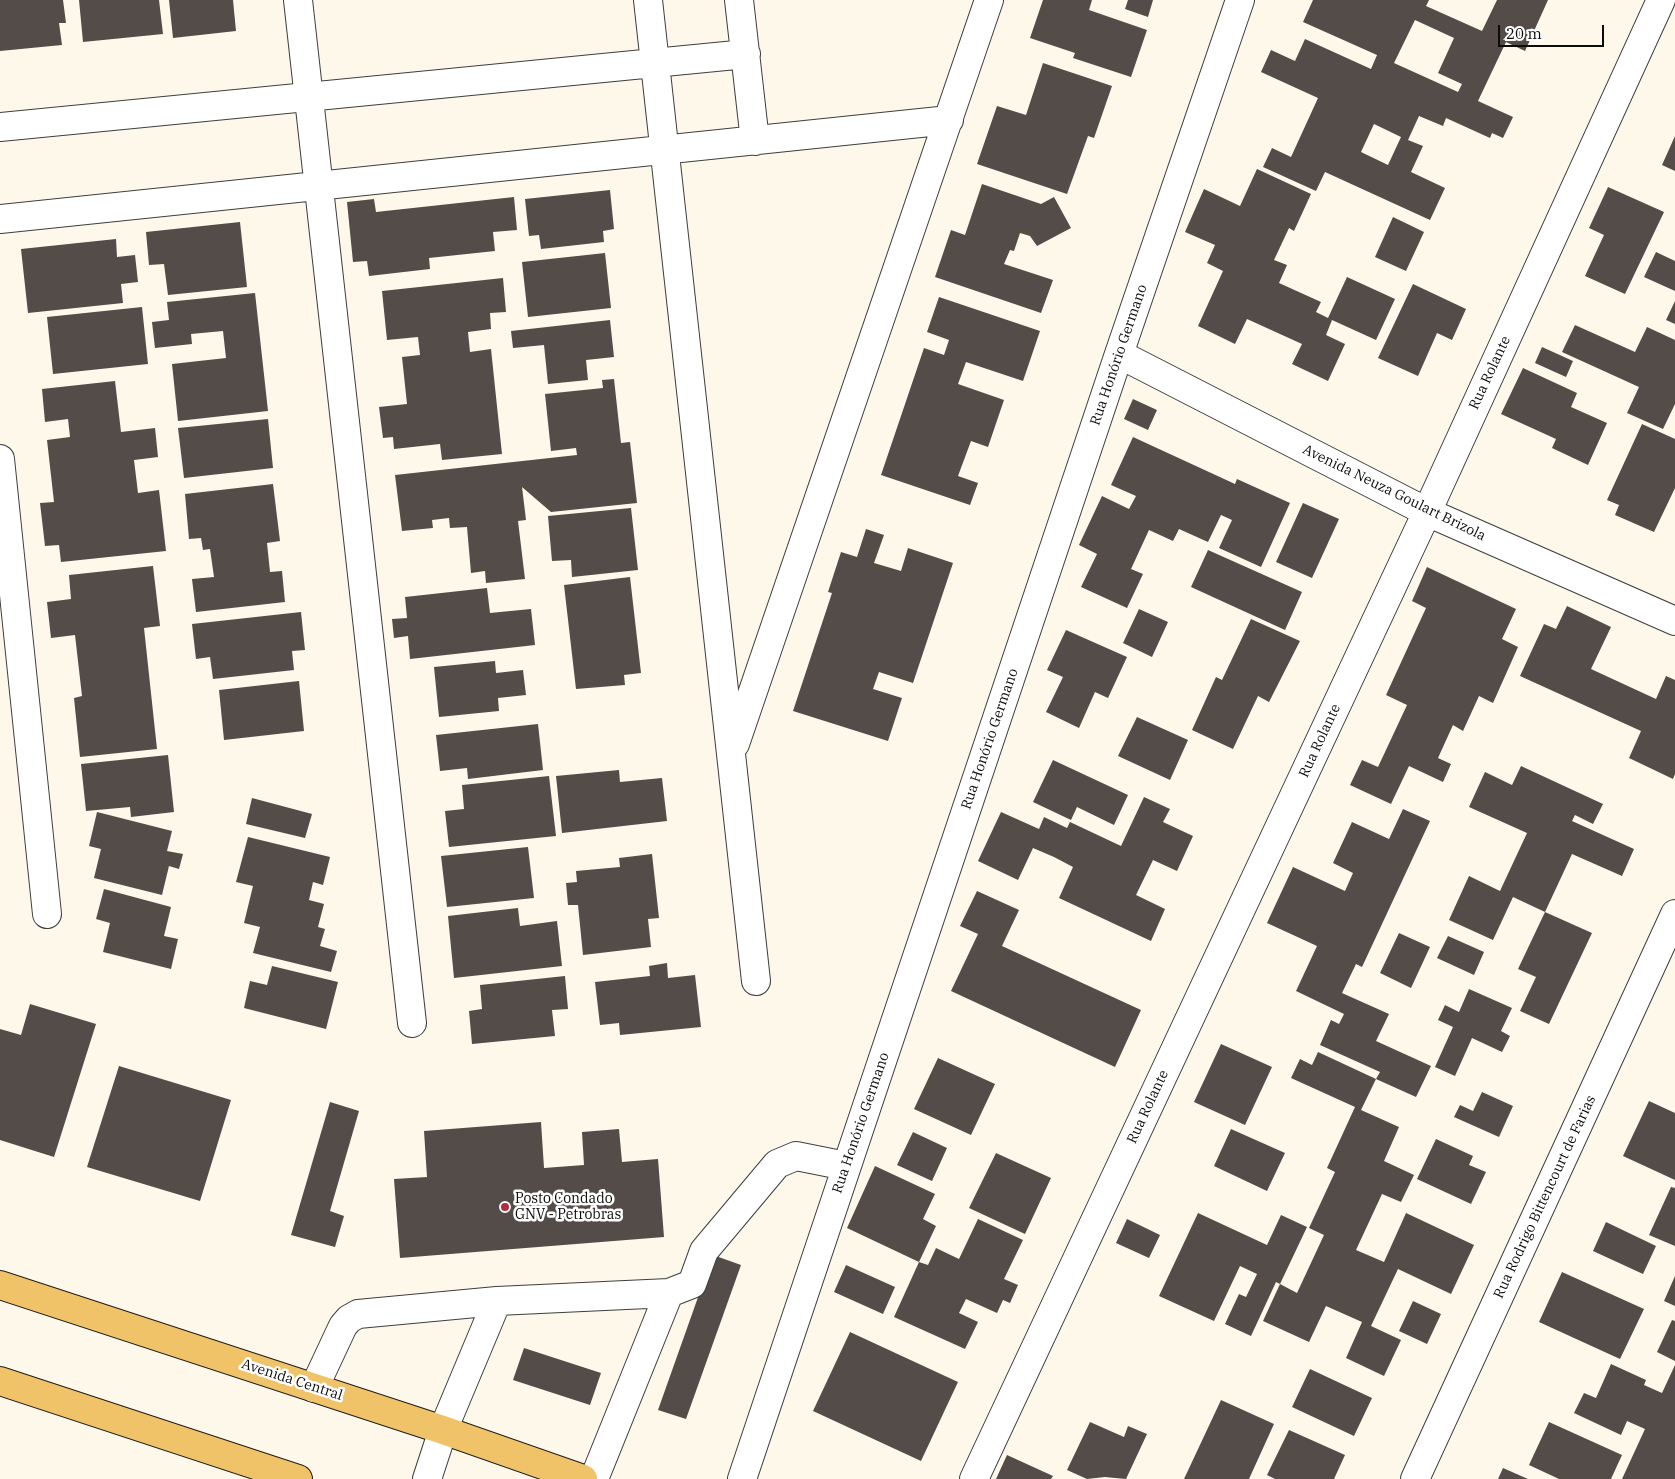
<!DOCTYPE html>
<meta charset="utf-8">
<style>
body{margin:0}
#map{position:relative;width:1675px;height:1479px;overflow:hidden;background:#fef8eb;font-family:"IBM Plex Serif",serif}
canvas{display:block}
.scale{position:absolute;left:1498px;top:25px;width:106px;height:22px;box-sizing:border-box;border:2px solid #0b0b0b;border-top:0;padding-left:6px;font-size:15px;line-height:18px;white-space:nowrap;color:#0b0b0b;-webkit-text-stroke:4px #fff;paint-order:stroke}
</style>
<div id="map">
<canvas width="1675" height="1479"></canvas>
<div class="scale">20 m</div>
</div>
<script>
const ctx = document.querySelector('canvas').getContext('2d');
ctx.lineJoin = 'round';
function fill(path, color) { ctx.fillStyle = color; ctx.fill(path, 'evenodd'); }
function stroke(path, color, width, dash) { ctx.strokeStyle = color; ctx.lineWidth = width; ctx.lineCap = dash ? 'butt' : 'round'; ctx.setLineDash(dash || []); ctx.stroke(path); }
function label(font, color, halo, rows, align = 'center') {
  ctx.font = font + ' "IBM Plex Serif",serif'; ctx.lineWidth = 5; ctx.setLineDash([]); ctx.textBaseline = 'middle'; ctx.strokeStyle = halo; ctx.fillStyle = color; for (const [text, x, y, turn = 0] of rows) {
    ctx.save(); ctx.translate(x, y); ctx.rotate((+turn || 0) * Math.PI / 180); ctx.textAlign = isNaN(turn) ? turn : align; if (halo) ctx.strokeText(text, 0, 0); ctx.fillText(text, 0, 0); ctx.restore();
  }
}
fill(new Path2D(`
 M0 0H63L66 23H59L62 45 0 51Z
 M79 0H159L163 34 83 42Z
 M169 0H233L236 31 173 38Z
 M1043 0H1092L1089 10 1147 30 1131 77 1073 58 1075 53 1030 38Z
 M1128 0H1153L1148 17 1125 9Z
 M1313 0H1429L1426 6 1482 31 1497 0H1548L1525 51 1506 42 1478 101 1513 117 1503 138 1492 133 1490 138 1446 118 1443 126 1419 116 1408 140 1423 146 1411 172 1445 188 1430 220 1325 172 1316 191 1263 167 1272 148 1291 157 1318 98 1261 72 1271 50 1295 61 1305 39 1371 69 1377 55 1303 22ZM1415 20 1454 38 1438 73 1462 84 1458 92 1394 63ZM1374 124 1401 137 1388 165 1361 152Z
 M1043 63 1112 86 1094 138 1088 136 1067 194 977 164 997 106 1026 115Z
 M1675 136V171L1662 165Z
 M1257 169 1311 194 1294 231 1289 228 1274 260 1287 265 1279 283 1321 302 1316 312 1328 318 1347 277 1395 299 1376 340 1332 320 1326 335 1345 344 1328 381 1292 364 1302 344 1247 319 1235 344 1198 326 1223 271 1207 263 1215 245 1185 232 1204 189 1240 206Z
 M982 184 1041 204 1054 197 1071 228 1037 246 1030 236 1020 233 1014 251 1010 250 1004 264 1053 280 1041 313 935 277 951 230 965 235Z
 M1608 187 1664 212 1625 294 1585 276 1604 235 1589 228Z
 M610 190 614 229 603 231 604 242 541 249 539 235 529 236 525 199Z
 M514 197 517 230 493 232 495 251 429 258 430 269 369 276 367 261 353 262 347 202 374 199 376 212Z
 M1393 217 1424 232 1406 271 1375 257Z
 M240 222 247 287 168 295 164 264 149 265 146 232Z
 M116 239 117 257 135 255 138 282 121 284 123 303 28 313 21 249Z
 M1656 252 1675 261V291L1644 277Z
 M605 253 611 308 528 317 522 262Z
 M503 278 506 312 490 313 491 329 468 332 470 352 491 349 502 454 442 460 440 444 394 449 393 437 383 438 379 407 407 404 402 357 420 355 418 337 387 340 382 291Z
 M1413 284 1466 309 1452 340 1437 333 1418 376 1378 358Z
 M255 293 268 411 178 421 172 364 226 358 223 331 191 334 192 344 155 348 152 322 169 320 167 302Z
 M939 297 1040 331 1023 381 966 362 958 384 1004 400 988 447 971 441 958 476 978 483 970 505 881 475 924 348 944 355 949 340 927 332Z
 M1675 301V324L1666 320Z
 M142 307 148 364 53 374 47 317Z
 M610 320 614 357 586 360 588 380 548 384 544 345 513 348 511 331Z
 M1575 325 1635 352 1647 327 1675 340V404L1663 429 1627 413 1639 387 1562 352Z
 M1542 347 1573 361 1566 377 1535 363Z
 M1523 368 1577 393 1571 407 1607 423 1588 465 1552 448 1556 439 1501 414Z
 M614 379 621 443 630 442 637 503 551 512 522 487 526 520 518 521 525 579 486 583 485 571 471 573 467 527 450 528 449 518 432 520 433 528 402 531 395 475 577 455 576 448 551 451 545 394 603 388 602 380Z
 M115 381 121 432 155 428 158 457 134 460 138 493 159 490 166 551 61 562 59 545 45 546 40 503 54 502 47 440 70 437 68 419 45 422 42 389Z
 M1133 399 1157 410 1148 430 1124 419Z
 M268 419 273 468 184 478 178 428Z
 M1642 424 1675 439V488L1654 532 1615 515 1619 505 1607 500Z
 M1133 437 1235 484 1237 479 1290 503 1261 567 1219 548 1232 520 1221 515 1208 542 1179 529 1173 541 1149 530 1131 569 1143 574 1127 608 1081 587 1097 554 1079 545 1102 496 1129 509 1136 496 1111 485Z
 M273 484 280 541 267 543 270 572 282 571 285 602 196 612 192 579 214 577 210 549 203 550 201 538 189 539 185 494Z
 M1303 503 1339 519 1312 578 1276 562Z
 M631 508 638 570 572 577 571 560 552 561 548 516Z
 M866 529 884 535 874 563 901 571 908 548 953 563 913 683 879 672 873 689 902 698 888 741 793 711 832 593 828 592 841 552 857 557Z
 M1208 550 1302 592 1285 630 1191 587Z
 M153 566 160 626 144 628 157 749 80 757 74 698 82 696 75 635 51 638 47 602 71 599 69 575Z
 M1427 567 1516 609 1502 639 1518 647 1493 703 1479 696 1463 731 1453 725 1438 758 1451 764 1443 782 1409 766 1391 804 1350 785 1362 760 1378 767 1407 705 1386 695 1426 608 1412 601Z
 M630 577 641 673 624 675 625 685 576 689 564 585Z
 M487 588 490 613 531 609 535 645 410 659 408 636 394 638 392 619 407 618 405 597Z
 M1567 606 1611 627 1591 669 1656 699 1666 676 1675 680V774L1673 779 1629 758 1641 731 1520 676 1544 624 1556 629Z
 M1139 609 1168 622 1152 657 1123 643Z
 M301 612 305 650 292 651 294 670 213 679 210 657 196 659 192 624Z
 M1251 619 1300 641 1269 702 1258 696 1233 749 1192 730 1216 677 1222 680Z
 M1066 630 1127 657 1108 698 1095 692 1079 728 1046 712 1063 677 1047 670Z
 M495 661 496 673 523 670 526 695 498 698 499 711 439 717 434 667Z
 M299 681 304 731 224 740 219 690Z
 M1137 717 1188 740 1170 780 1118 756Z
 M538 724 543 770 468 779 467 768 440 771 436 735Z
 M168 755 174 812 131 817 130 807 86 811 81 764Z
 M1053 760 1128 795 1114 825 1077 807 1071 820 1033 802Z
 M1521 766 1603 804 1593 824 1575 815 1572 821 1634 849 1622 876 1572 854 1545 912 1592 933 1549 1024 1520 1011 1536 977 1518 969 1545 912 1513 897 1493 940 1449 920 1469 876 1500 891 1527 833 1469 807 1485 772 1512 785Z
 M619 770 620 782 662 778 667 821 562 833 556 776Z
 M549 776 556 836 449 847 445 811 464 809 462 785Z
 M1144 797 1170 809 1163 822 1193 836 1177 871 1153 860 1136 895 1165 909 1151 941 1059 898 1073 867 1054 857 1033 848 1018 880 978 861 1001 812 1039 829 1044 817 1067 828 1070 822 1121 846Z
 M252 798 312 814 305 838 246 824Z
 M1403 809 1430 821 1362 967 1356 964 1342 993 1389 1014 1376 1041 1431 1066 1416 1097 1376 1079 1380 1072 1320 1045 1331 1020 1339 1024 1344 1014 1296 991 1317 946 1267 923 1293 867 1345 891 1353 873 1333 863 1352 822 1389 839Z
 M97 812 172 831 167 851 183 854 179 869 169 866 162 895 94 878 101 849 89 846Z
 M248 837 330 857 323 885 313 882 309 900 324 904 318 927 325 929 320 946 337 951 331 972 253 953 260 927 244 923 253 886 236 882Z
 M528 847 534 898 447 907 441 856Z
 M652 854 659 918 648 919 651 947 583 955 578 905H568L566 883 577 882 576 871 620 867 619 858Z
 M104 889 171 907 164 936 178 939 171 969 103 952 110 923 96 919Z
 M977 891 1019 910 1002 946 1141 1010 1115 1067 951 991 978 934 960 926Z
 M518 908 520 926 557 921 562 966 454 978 448 916Z
 M1399 933 1430 947 1411 988 1380 973Z
 M1448 936 1484 952 1474 975 1437 958Z
 M667 963 668 978 695 975 701 1027 620 1035 619 1023 600 1025 595 982 650 976 649 966Z
 M272 966 338 982 326 1029 244 1008 250 981 267 985Z
 M565 976 568 1009 552 1010 555 1036 472 1044 469 1011 482 1009 480 985Z
 M1469 989 1512 1008 1501 1031 1510 1036 1502 1052 1472 1038 1455 1076 1435 1067 1453 1027 1438 1020 1445 1005 1459 1012Z
 M30 1004 96 1024 54 1157 0 1140V1029L21 1035Z
 M1221 1044 1272 1067 1245 1125 1194 1102Z
 M1318 1052 1376 1079 1361 1110 1399 1127 1384 1161 1414 1175 1401 1202 1382 1194 1356 1250 1384 1262 1406 1213 1474 1245 1451 1294 1398 1269 1371 1326 1401 1340 1384 1376 1346 1358 1362 1322 1326 1306 1309 1342 1263 1321 1280 1284 1297 1293 1324 1235 1309 1228 1335 1172 1327 1168 1355 1107 1291 1078 1300 1059 1312 1065Z
 M938 1058 995 1084 971 1135 914 1109Z
 M119 1066 231 1100 200 1201 87 1167Z
 M1482 1092 1513 1106 1499 1137 1454 1117 1460 1105 1473 1111Z
 M1649 1101 1675 1113V1180L1623 1156Z
 M330 1102 359 1111 330 1211 344 1216 335 1247 291 1235Z
 M541 1122 544 1168 584 1165 582 1132 619 1129 622 1162 658 1159 664 1237 400 1258 394 1179 427 1177 424 1131Z
 M1231 1129 1285 1153 1267 1191 1214 1166Z
 M913 1132 947 1148 932 1181 897 1165Z
 M1436 1139 1473 1156 1469 1165 1486 1172 1471 1204 1417 1179Z
 M996 1153 1051 1178 1025 1234 969 1208Z
 M875 1166 935 1194 923 1219 936 1226 919 1262 928 1265 936 1248 959 1259 978 1219 1023 1240 1004 1279 1018 1285 1010 1303 1003 1300 997 1313 966 1299 959 1313 978 1322 965 1349 894 1317 919 1262 847 1228Z
 M1671 1187 1675 1188V1246L1649 1235Z
 M1198 1213 1267 1245 1281 1215 1307 1227 1280 1284 1276 1282 1251 1336 1225 1324 1239 1294 1246 1297 1257 1274 1240 1266 1214 1321 1159 1296Z
 M1127 1219 1160 1235 1149 1258 1116 1243Z
 M1606 1222 1656 1246 1643 1274 1593 1251Z
 M713 1255 741 1265 686 1419 658 1410Z
 M846 1265 895 1287 883 1314 834 1292Z
 M1562 1272 1644 1309 1620 1359 1539 1322Z
 M1675 1276V1306L1664 1301Z
 M1413 1301 1441 1314 1427 1344 1399 1331Z
 M1672 1320 1675 1321V1361L1657 1352Z
 M850 1332 958 1382 921 1461 813 1411Z
 M524 1348 601 1373 590 1405 513 1380Z
 M1611 1364 1646 1380 1644 1385 1662 1393 1675 1365V1479H1622L1645 1429 1627 1421 1621 1435 1574 1413 1584 1393 1596 1398Z
 M1310 1369 1372 1398 1354 1436 1292 1407Z
 M1221 1400 1274 1424 1249 1479H1184Z
 M1090 1422 1124 1437 1128 1426 1147 1434 1126 1479 1105 1477 1087 1479 1067 1470Z
 M1549 1422 1622 1455 1611 1479H1559L1529 1465Z
 M1289 1430 1345 1455 1334 1479H1275L1267 1475Z
 M1007 1455 1053 1476 1051 1479H996Z
 M1503 1468 1528 1479H1498Z`), '#534c48');
const minor = new Path2D(`
 M298 0 412 1023
 M648 0 756 981
 M739 0 755 141
 M0 127 746 54
 M0 219 949 120
 M1119 354 1427 512 1675 621
 M0 459 47 914
 M735 744 989 0
 M314 1388 343 1326 349 1319 358 1314 497 1301 669 1293 692 1284 704 1251 777 1164 796 1156 846 1166
 M427 1479 443 1430 497 1301
 M594 1479 669 1293
 M742 1479 1119 354 1240 0
 M974 1479 1427 512 1661 0
 M1415 1479 1675 914`);
const major = new Path2D(`
 M0 1285 443 1430 583 1479
 M0 1381 298 1479`);
stroke(minor, '#3e3e3e', 30);
stroke(major, '#1c1c1c', 30);
stroke(minor, '#fff', 28);
stroke(major, '#f0c368', 28);
for (const [x, y, r, color] of [
 [505,1207,5,"#b22c3f"]
]) { const dot = new Path2D(); dot.arc(x, y, r, 0, 2 * Math.PI); ctx.fillStyle = color; ctx.fill(dot); stroke(dot, '#fff', 2); }
label('14px', '#0b0b0b', '#fff', [
 ["Rua Honório Germano",1119,355,-71],
 ["Rua Rolante",1490,373,-65],
 ["Avenida Neuza Goulart Brizola",1394,493,26],
 ["Rua Honório Germano",990,739,-71],
 ["Rua Rolante",1320,741,-65],
 ["Rua Rolante",1148,1107,-65],
 ["Rua Honório Germano",861,1123,-71],
 ["Rua Rodrigo Bittencourt de Farias",1545,1197,-65],
 ["Avenida Central",292,1380,18]
]);
label('14px', '#0b0b0b', '#fff', [
 ["Posto Condado",515,1199],
 ["GNV - Petrobras",515,1215]
], 'left');
</script>
